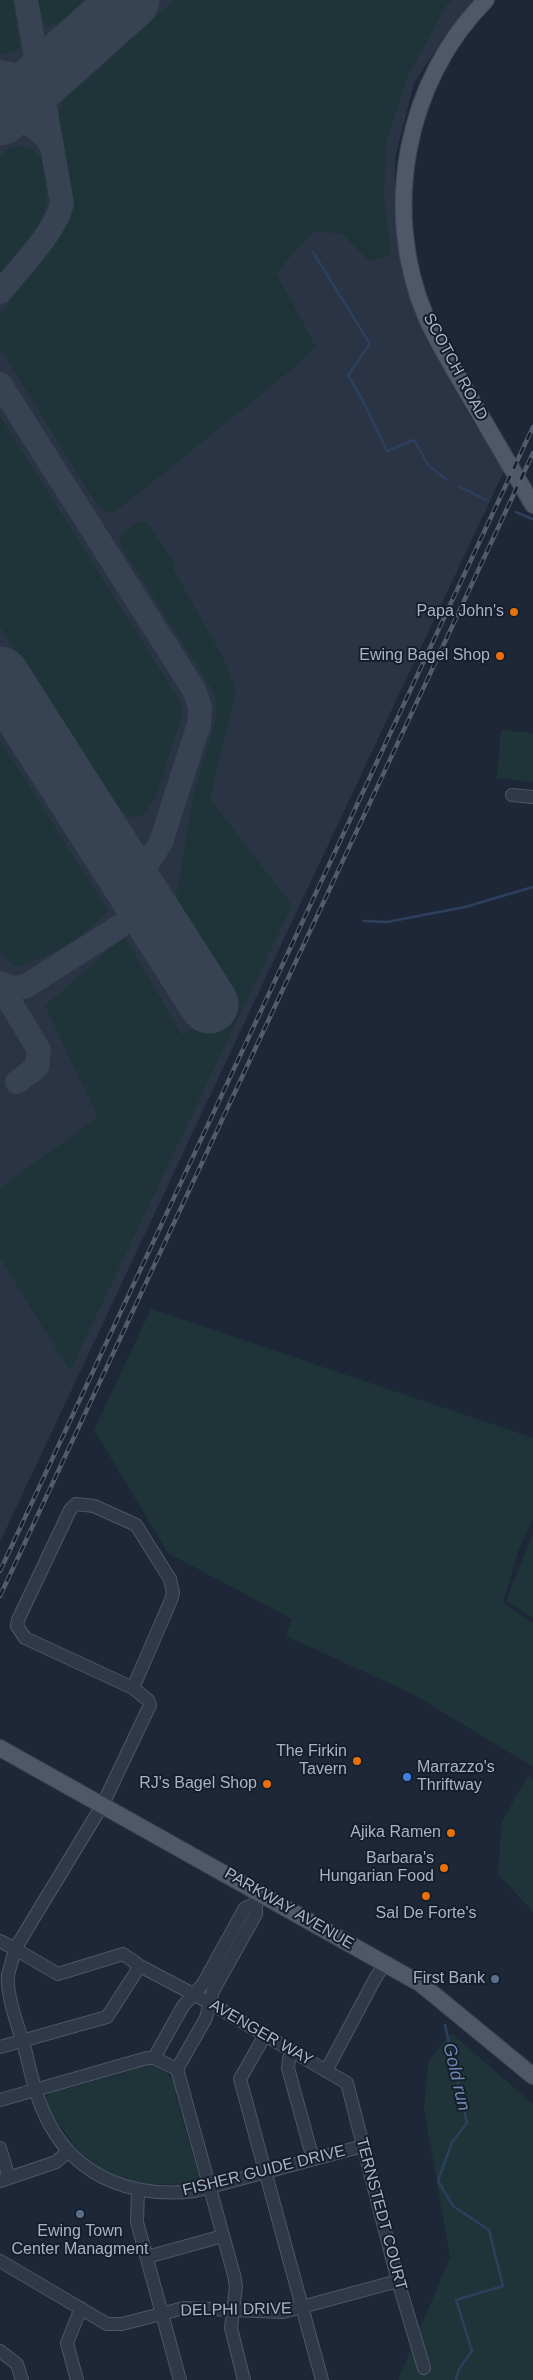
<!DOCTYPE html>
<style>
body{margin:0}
canvas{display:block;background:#1d2737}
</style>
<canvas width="533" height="2380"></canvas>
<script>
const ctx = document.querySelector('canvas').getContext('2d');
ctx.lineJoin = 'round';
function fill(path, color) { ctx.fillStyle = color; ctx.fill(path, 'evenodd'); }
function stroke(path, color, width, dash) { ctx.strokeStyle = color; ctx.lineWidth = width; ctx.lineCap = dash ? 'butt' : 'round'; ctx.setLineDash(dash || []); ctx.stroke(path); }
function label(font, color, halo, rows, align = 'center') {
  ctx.font = font + ' Helvetica,sans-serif'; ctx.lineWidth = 4; ctx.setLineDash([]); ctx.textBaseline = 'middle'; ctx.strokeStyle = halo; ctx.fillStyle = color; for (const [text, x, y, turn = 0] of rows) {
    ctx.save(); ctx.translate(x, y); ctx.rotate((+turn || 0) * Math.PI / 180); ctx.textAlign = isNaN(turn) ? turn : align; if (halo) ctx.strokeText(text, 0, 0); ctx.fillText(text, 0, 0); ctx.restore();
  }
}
fill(new Path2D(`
 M0 0H474L443 39 414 83 395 158V221L408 284 428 342 476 427 505 469 0 1542Z`), '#2a3444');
fill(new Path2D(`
 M0 0H13L20 47 12 52 0 54Z
 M38 0H85L62 21 50 26 43 23Z
 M174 0H452L446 6 407 78 386 143 384 197 391 255 369 261 341 233 313 232 276 273 316 347 285 375 143 490 111 514 97 505 0 348V315L56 238 73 209 59 122V112L63 101Z
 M19 146C34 148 42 155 44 170 45 181 48 194 46 205 42 231 16 255 0 276V156L9 149Z
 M0 416 181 703 182 716 156 797 143 815 130 817 115 808 0 627Z
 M140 522H147L175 565 172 567 224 659 236 690 210 799 292 905 70 1371 0 1258V1188L98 1117 45 1006 124 936 182 1035 236 996 175 903 194 792 217 716 215 694 125 553 120 542 123 532Z
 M501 730 533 733V782L497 778Z
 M0 740 108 911C78 941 56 954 16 967L0 953Z
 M151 1309 533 1438V1520L518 1551 503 1603 533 1623V1767L413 1694 286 1636 292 1619 168 1553 94 1430Z
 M533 1534V1618L506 1601Z
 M528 1775 533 1780V1912L498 1874 502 1822Z
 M451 2033 533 2104V2380H398L450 2258 424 2107 429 2061Z
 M145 2064C162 2066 173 2076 178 2092L175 2094 199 2176 193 2185 146 2184 113 2175 111 2177 95 2168 96 2165 80 2152 59 2124H56C48 2107 38 2095 61 2087L63 2090 124 2073V2069Z`), '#1f3438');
stroke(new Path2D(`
 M313 252 370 344 348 375 362 399 387 451 414 440 429 466 447 480
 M460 487 486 500
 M516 512 532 519
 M364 921 387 922 465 907 533 887
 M445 2025 467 2123 452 2142 438 2181 453 2206 489 2230 503 2286 456 2300 472 2351 459 2369 456 2380`), '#2c405e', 2.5);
stroke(new Path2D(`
 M0 72 40 80
 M0 122C23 116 40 127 52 146
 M0 292C18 270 57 230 62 203L26 0
 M0 384 194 690 200 707 199 724 161 842 149 861
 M0 983 11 988 26 986 119 927
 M0 985 39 1050 37 1067 17 1082`), '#374253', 24);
stroke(new Path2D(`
 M0 116 130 0
 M0 676 209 1004`), '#374253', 59);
const minor = new Path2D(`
 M512 795 533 797
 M133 1688 171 1600 173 1593 170 1579 136 1525 94 1506 76 1504 70 1510 18 1620 17 1626 25 1638 133 1688 148 1700 150 1705 103 1804 15 1949 58 1974 123 1954 140 1966
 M0 1941 15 1949C13 1958 10 1967 8 1975 6 1995 19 2029 25 2049 31 2074 37 2102 50 2125 80 2180 136 2198 195 2191L363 2146
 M265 2035 240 2079 322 2380
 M0 2047 107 2017 140 1966 210 2003 347 2083 398 2281 424 2368
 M293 2052 289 2059 288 2068 313 2159
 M154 2058 183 2006 203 1984 245 1908 256 1903 262 1893
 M177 2069 206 2018 213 1991 256 1914V1903
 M326 2071 376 1977 385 1964
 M0 2100 147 2058H154L177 2069 234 2275 236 2286 231 2328 244 2380
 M0 2148 9 2178
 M0 2181 56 2162 67 2152
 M138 2190 137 2222 180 2380
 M147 2257 223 2236
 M0 2261 107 2324H122L184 2308 283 2312 398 2281
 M0 2351 17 2364 22 2380
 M77 2380 67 2343 81 2308`);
const major = new Path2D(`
 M486 0C405 81 381 212 426 317 437 342 451 364 464 387 487 427 510 466 533 505
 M0 1748 421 1984 533 2076`);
stroke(minor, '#4d5666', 14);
stroke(major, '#394251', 18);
stroke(minor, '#303947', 12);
stroke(major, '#4e5868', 16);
const rail = new Path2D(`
 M0 1571 533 427
 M0 1596 533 453`);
stroke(rail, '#515d6f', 4.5);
stroke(rail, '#161e2b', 2.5, [8]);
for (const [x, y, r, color] of [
 [514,612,5,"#e8710a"],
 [500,656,5,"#e8710a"],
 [357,1761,5,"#e8710a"],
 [407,1777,5,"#3f7fe0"],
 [267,1784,5,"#e8710a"],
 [451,1833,5,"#e8710a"],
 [444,1868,5,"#e8710a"],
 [426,1896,5,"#e8710a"],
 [495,1979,5,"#5c6f8a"],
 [80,2214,5,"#5c6f8a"]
]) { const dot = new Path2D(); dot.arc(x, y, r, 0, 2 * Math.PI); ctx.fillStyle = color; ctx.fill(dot); stroke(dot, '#161e2b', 2); }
label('16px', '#a9b3c5', '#161e2b', [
 ["SCOTCH ROAD",455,367,62],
 ["PARKWAY AVENUE",289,1909,30],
 ["AVENGER WAY",261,2033,30],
 ["FISHER GUIDE DRIVE",264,2171,-14],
 ["TERNSTEDT COURT",381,2214,75],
 ["DELPHI DRIVE",236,2310,-1]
]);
label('16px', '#a9b3c5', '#161e2b', [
 ["Papa John's",504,612],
 ["Ewing Bagel Shop",490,656],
 ["The Firkin",347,1752],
 ["Tavern",347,1770],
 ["Marrazzo's",417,1768,"left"],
 ["Thriftway",417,1786,"left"],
 ["RJ's Bagel Shop",257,1784],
 ["Ajika Ramen",441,1833],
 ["Barbara's",434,1859],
 ["Hungarian Food",434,1877],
 ["Sal De Forte's",426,1914,"center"],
 ["First Bank",485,1979],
 ["Ewing Town",80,2232,"center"],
 ["Center Managment",80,2250,"center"]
], 'right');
label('italic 18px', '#6e89b1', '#161e2b', [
 ["Gold run",456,2077,77]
]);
</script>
